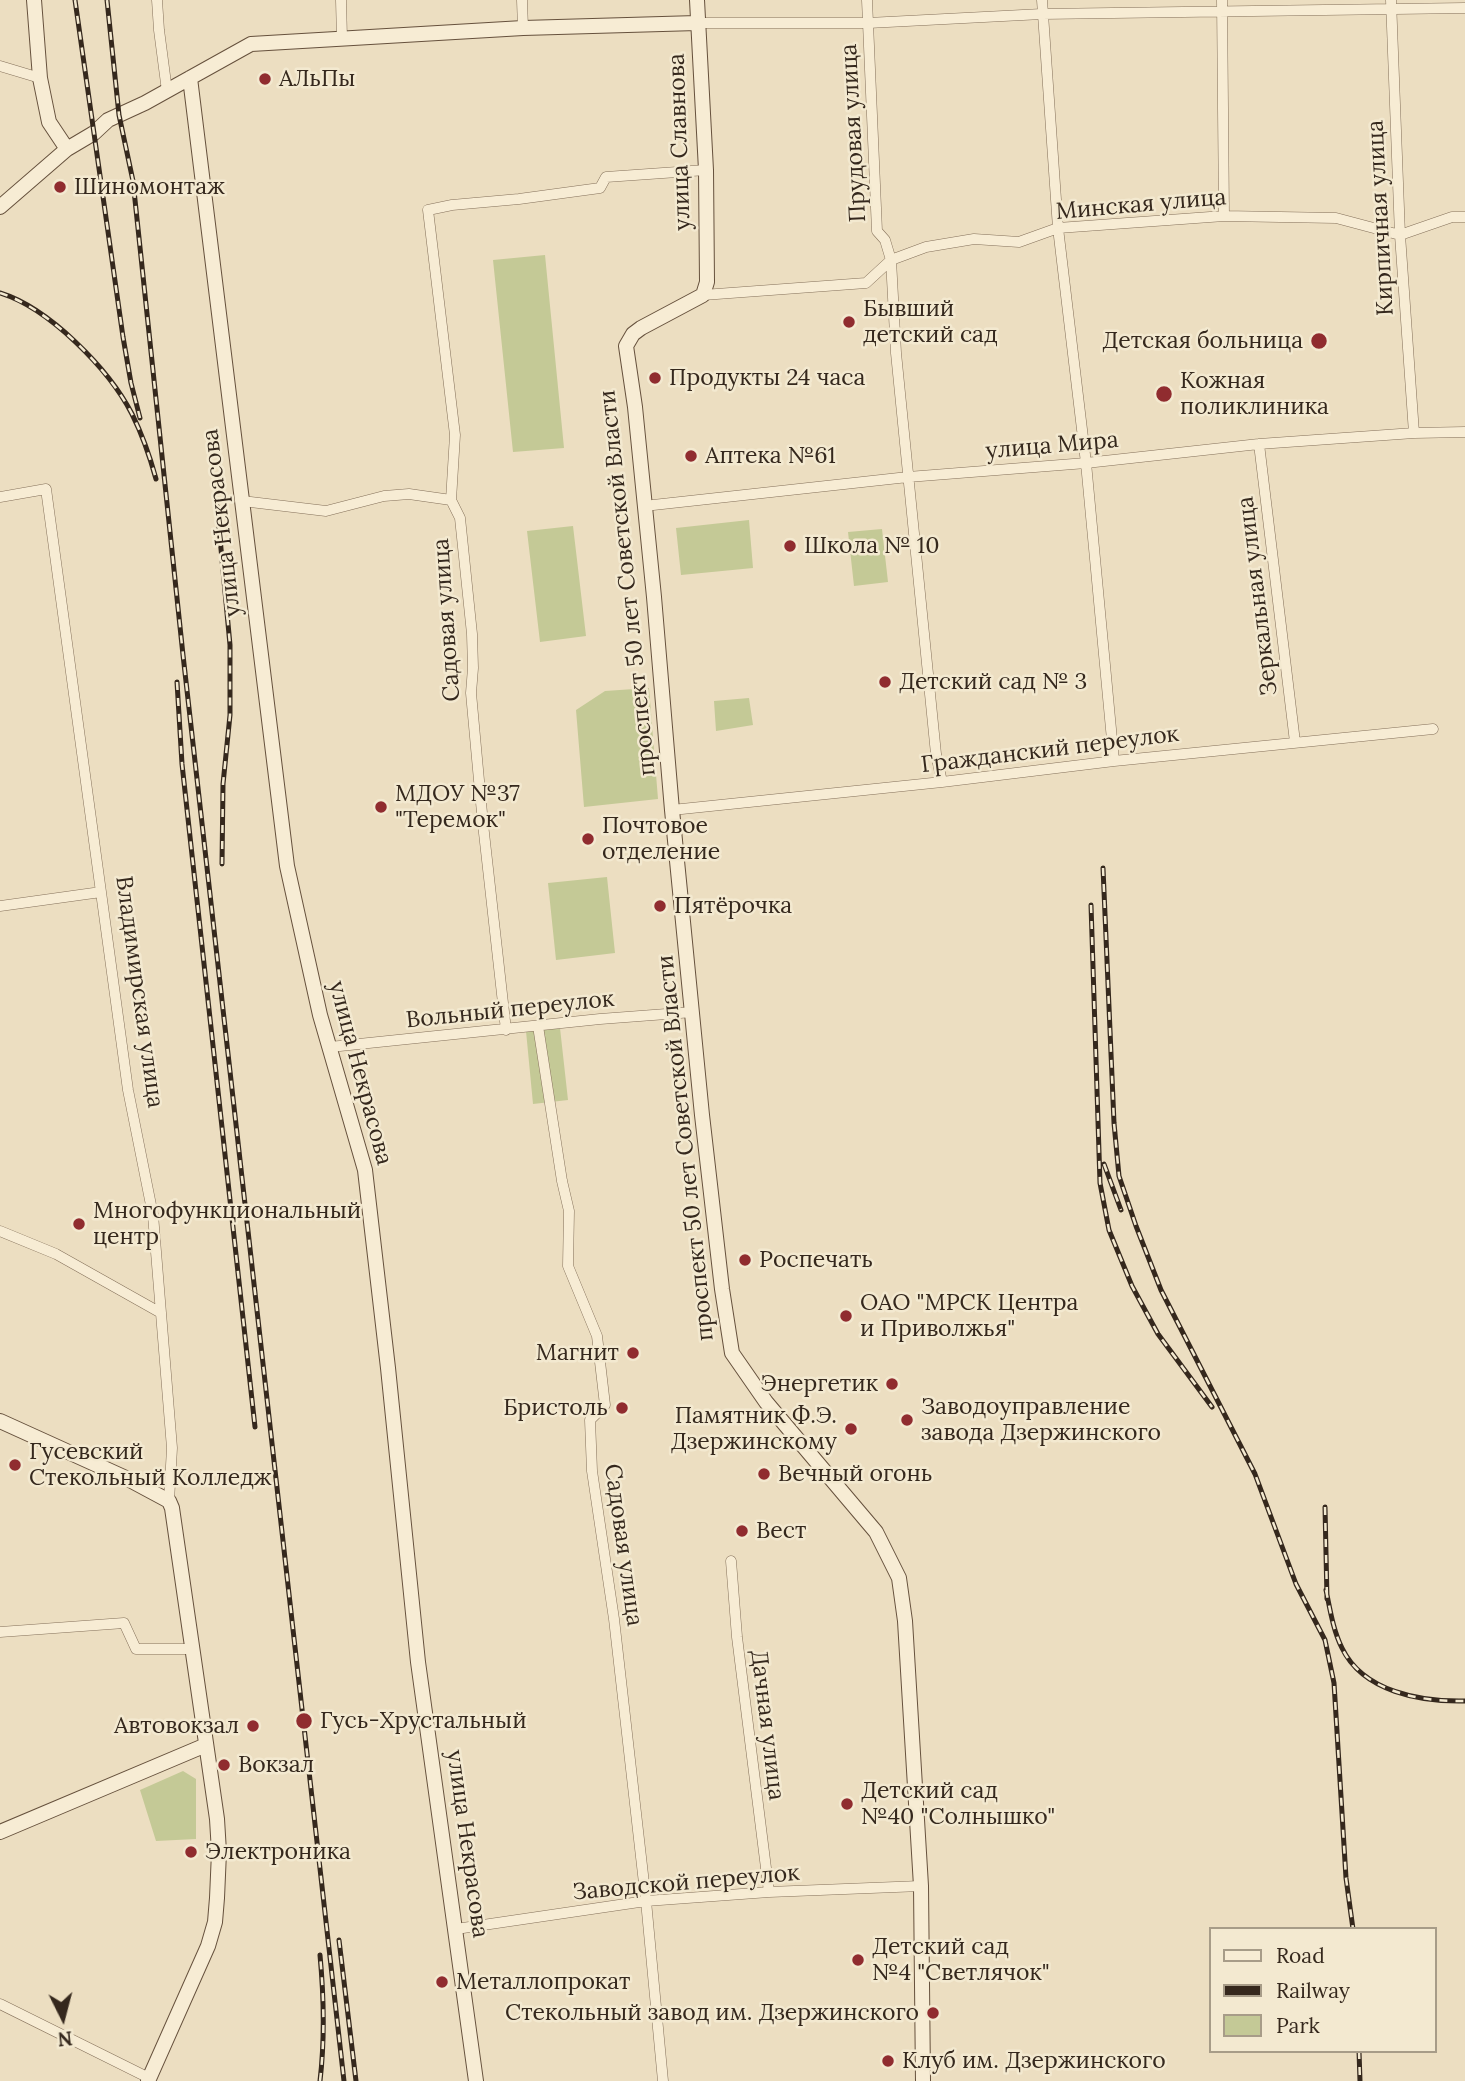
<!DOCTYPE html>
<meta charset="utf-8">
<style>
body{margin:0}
#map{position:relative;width:1465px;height:2081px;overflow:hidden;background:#ecdec1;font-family:Lora,serif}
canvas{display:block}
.legend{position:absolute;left:1209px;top:1927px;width:228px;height:126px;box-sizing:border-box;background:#f3e9d0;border:2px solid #a79c88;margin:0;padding:9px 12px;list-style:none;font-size:21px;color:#35281d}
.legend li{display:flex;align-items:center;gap:14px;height:35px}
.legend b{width:35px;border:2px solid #a79c88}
.north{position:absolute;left:28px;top:1983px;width:70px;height:70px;-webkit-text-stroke:5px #f3e9d0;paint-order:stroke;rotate:174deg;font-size:19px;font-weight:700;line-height:28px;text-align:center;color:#35281d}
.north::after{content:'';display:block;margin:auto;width:24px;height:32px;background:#35281d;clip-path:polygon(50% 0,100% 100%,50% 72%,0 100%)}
</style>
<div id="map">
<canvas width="1465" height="2081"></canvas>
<ul class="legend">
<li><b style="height:9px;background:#f7ecd4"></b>Road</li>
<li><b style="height:9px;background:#35281d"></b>Railway</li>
<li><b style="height:19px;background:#c4c996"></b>Park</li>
</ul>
<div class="north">N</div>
</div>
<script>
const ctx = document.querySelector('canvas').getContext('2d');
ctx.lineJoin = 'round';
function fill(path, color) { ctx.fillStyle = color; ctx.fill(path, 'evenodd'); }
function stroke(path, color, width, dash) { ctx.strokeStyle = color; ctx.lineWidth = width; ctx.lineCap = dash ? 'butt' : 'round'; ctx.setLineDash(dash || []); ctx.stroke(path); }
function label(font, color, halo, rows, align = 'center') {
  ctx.font = font + ' Lora,serif'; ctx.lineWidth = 5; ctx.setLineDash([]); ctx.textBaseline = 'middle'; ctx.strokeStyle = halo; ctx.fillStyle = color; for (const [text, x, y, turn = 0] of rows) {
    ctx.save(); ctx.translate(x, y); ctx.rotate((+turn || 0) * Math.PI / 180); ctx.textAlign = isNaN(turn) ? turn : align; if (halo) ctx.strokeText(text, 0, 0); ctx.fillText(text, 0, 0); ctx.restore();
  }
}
fill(new Path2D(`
 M545 255 564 448 513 452 493 260Z
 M749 520 753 568 681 575 676 528Z
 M573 526 586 636 540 642 527 531Z
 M882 529 888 582 854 586 848 532Z
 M649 688 658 799 584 807 576 710 605 691Z
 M749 698 753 725 716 731 714 701Z
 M607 877 615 953 556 960 548 883Z
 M560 1028 568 1100 533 1104 526 1031Z
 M183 1771 196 1779V1839L156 1841 140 1790Z`), '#c4c996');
const street = new Path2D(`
 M157 0 159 30 167 91
 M341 0 342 38
 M522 0 523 28
 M867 0 877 231 885 240 891 260 896 353 936 754 942 782
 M1042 0 1058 228 1086 463 1114 761
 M1222 0 1224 216
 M1391 0 1400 235 1414 433
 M697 23H868L1042 14 1465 8
 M0 66 40 78
 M703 295 866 283 891 260 926 247 974 239 1019 242 1058 228 1224 216 1336 218 1400 235 1452 217H1465
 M1259 444 1295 742
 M0 497 46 489 128 1090 153 1215 172 1448 169 1501
 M242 501 326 511 384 496 409 494 451 500
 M644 506 908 477 1086 463 1259 444 1414 433 1465 432
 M672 810 942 782 1114 761 1433 729
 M0 906 101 892
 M538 1026 562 1181 569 1211 568 1266 597 1336 605 1405 590 1420 592 1471 614 1619 646 1901 663 2081
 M506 1030 483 824 471 693 473 668 472 634 460 518 451 500 455 435 428 210 452 205 519 199 600 188 606 177 706 170
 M330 1047 600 1019 693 1012
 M0 1231 56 1254 161 1313
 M731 1561 737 1637 769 1892
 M0 1632 124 1623 136 1649H193
 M456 1929 646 1901 769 1892 921 1886
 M0 2004 149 2078`);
const secondary = new Path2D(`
 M34 0 40 78 49 122 67 149
 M697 0 706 170 707 282 703 295 641 328 633 334 626 346 635 407 654 597 672 810 702 1115 722 1289 732 1353 766 1402 876 1532 899 1578 905 1621 921 1886 923 2081
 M190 78 287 866 320 1015 365 1170 388 1368 418 1662 476 2081
 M0 207 67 149 94 133 108 120 145 103 251 44 523 28 697 23
 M0 1421 128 1479 169 1501 172 1508 217 1819 219 1852 217 1898 215 1922 208 1946 148 2081
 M0 1832 206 1745`);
stroke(street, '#84705a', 11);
stroke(secondary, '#66513d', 16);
stroke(street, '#f7ecd4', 10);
stroke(secondary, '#f7ecd4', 14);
const rail = new Path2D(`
 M75 0 123 337 131 383 140 418
 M107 0 119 115 133 181 183 655 344 2081
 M0 293C49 308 109 369 132 414 142 434 150 457 156 479
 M217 506 230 645V715L223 784 222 864
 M177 682 182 764 255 1427
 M1103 868 1114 1123 1119 1176 1136 1226 1161 1290 1255 1474 1296 1584 1325 1640 1334 1683 1346 1878 1353 1929
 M1091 905 1100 1183 1109 1230 1132 1286 1158 1334 1212 1407
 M1104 1164 1121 1210
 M1325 1507 1327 1599
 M1326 1590C1330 1609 1333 1630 1342 1648 1363 1692 1421 1702 1465 1701
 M339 1940 356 2081
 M1359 2051 1360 2081
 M320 2081C325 2038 324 1998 320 1955`);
stroke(rail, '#35281d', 5);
stroke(rail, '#f3e9d0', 2.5, [8]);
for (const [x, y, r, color] of [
 [265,79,7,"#902c2f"],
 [60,187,7,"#902c2f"],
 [849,322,7,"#902c2f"],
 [1319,341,9,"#902c2f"],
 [655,378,7,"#902c2f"],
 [1164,394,9,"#902c2f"],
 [691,456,7,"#902c2f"],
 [790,546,7,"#902c2f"],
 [885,682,7,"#902c2f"],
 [381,807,7,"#902c2f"],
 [588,839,7,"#902c2f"],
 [660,906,7,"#902c2f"],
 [79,1224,7,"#902c2f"],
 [745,1260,7,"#902c2f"],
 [846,1316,7,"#902c2f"],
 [633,1353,7,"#902c2f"],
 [892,1384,7,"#902c2f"],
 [622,1408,7,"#902c2f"],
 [907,1420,7,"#902c2f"],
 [851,1429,7,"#902c2f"],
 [15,1465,7,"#902c2f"],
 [764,1474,7,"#902c2f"],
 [742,1531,7,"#902c2f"],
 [304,1721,9,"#902c2f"],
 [253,1726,7,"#902c2f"],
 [224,1765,7,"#902c2f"],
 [847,1804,7,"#902c2f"],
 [191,1852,7,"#902c2f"],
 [858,1960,7,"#902c2f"],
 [442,1982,7,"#902c2f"],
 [933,2013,7,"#902c2f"],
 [888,2061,7,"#902c2f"]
]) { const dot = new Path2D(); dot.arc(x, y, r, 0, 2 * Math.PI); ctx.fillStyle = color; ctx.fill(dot); stroke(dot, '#f3e9d0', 2.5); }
label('23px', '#35281d', '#f3e9d0', [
 ["АЛьПы",279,79],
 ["Шиномонтаж",74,187],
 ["Бывший",863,309],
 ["детский сад",863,335],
 ["Детская больница",1303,341,"right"],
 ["Продукты 24 часа",669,378],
 ["Кожная",1180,381],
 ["поликлиника",1180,407],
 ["Аптека №61",705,456],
 ["Школа № 10",804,546],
 ["Детский сад № 3",899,682],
 ["МДОУ №37",395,794],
 ["\"Теремок\"",395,820],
 ["Почтовое",602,826],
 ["отделение",602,852],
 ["Пятёрочка",674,906],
 ["Многофункциональный",93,1211],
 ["центр",93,1237],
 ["Роспечать",759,1260],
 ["ОАО \"МРСК Центра",860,1303],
 ["и Приволжья\"",860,1329],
 ["Магнит",619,1353,"right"],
 ["Энергетик",878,1384,"right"],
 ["Заводоуправление",921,1407],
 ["завода Дзержинского",921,1433],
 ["Бристоль",608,1408,"right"],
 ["Памятник Ф.Э.",837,1416,"right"],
 ["Дзержинскому",837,1442,"right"],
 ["Гусевский",29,1452],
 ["Стекольный Колледж",29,1478],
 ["Вечный огонь",778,1474],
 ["Вест",756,1531],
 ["Гусь-Хрустальный",320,1721],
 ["Автовокзал",239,1726,"right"],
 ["Вокзал",238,1765],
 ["Детский сад",861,1791],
 ["№40 \"Солнышко\"",861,1817],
 ["Электроника",205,1852],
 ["Детский сад",872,1947],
 ["№4 \"Светлячок\"",872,1973],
 ["Металлопрокат",456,1982],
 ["Стекольный завод им. Дзержинского",919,2013,"right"],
 ["Клуб им. Дзержинского",902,2061]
], 'left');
label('23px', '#35281d', '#f3e9d0', [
 ["Прудовая улица",854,133,-93],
 ["улица Славнова",680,142,-92],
 ["Минская улица",1141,205,-5],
 ["Кирпичная улица",1381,218,-93],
 ["улица Мира",1052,446,-5],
 ["улица Некрасова",222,523,-97],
 ["проспект 50 лет Советской Власти",628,583,-96],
 ["Зеркальная улица",1258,596,-97],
 ["Садовая улица",447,620,-94],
 ["Гражданский переулок",1050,750,-7],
 ["Владимирская улица",139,992,82],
 ["Вольный переулок",510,1010,-6],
 ["улица Некрасова",360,1073,75],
 ["проспект 50 лет Советской Власти",686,1148,-96],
 ["Садовая улица",623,1545,82],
 ["Дачная улица",767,1725,83],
 ["улица Некрасова",467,1844,82],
 ["Заводской переулок",686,1883,-5]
]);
</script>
